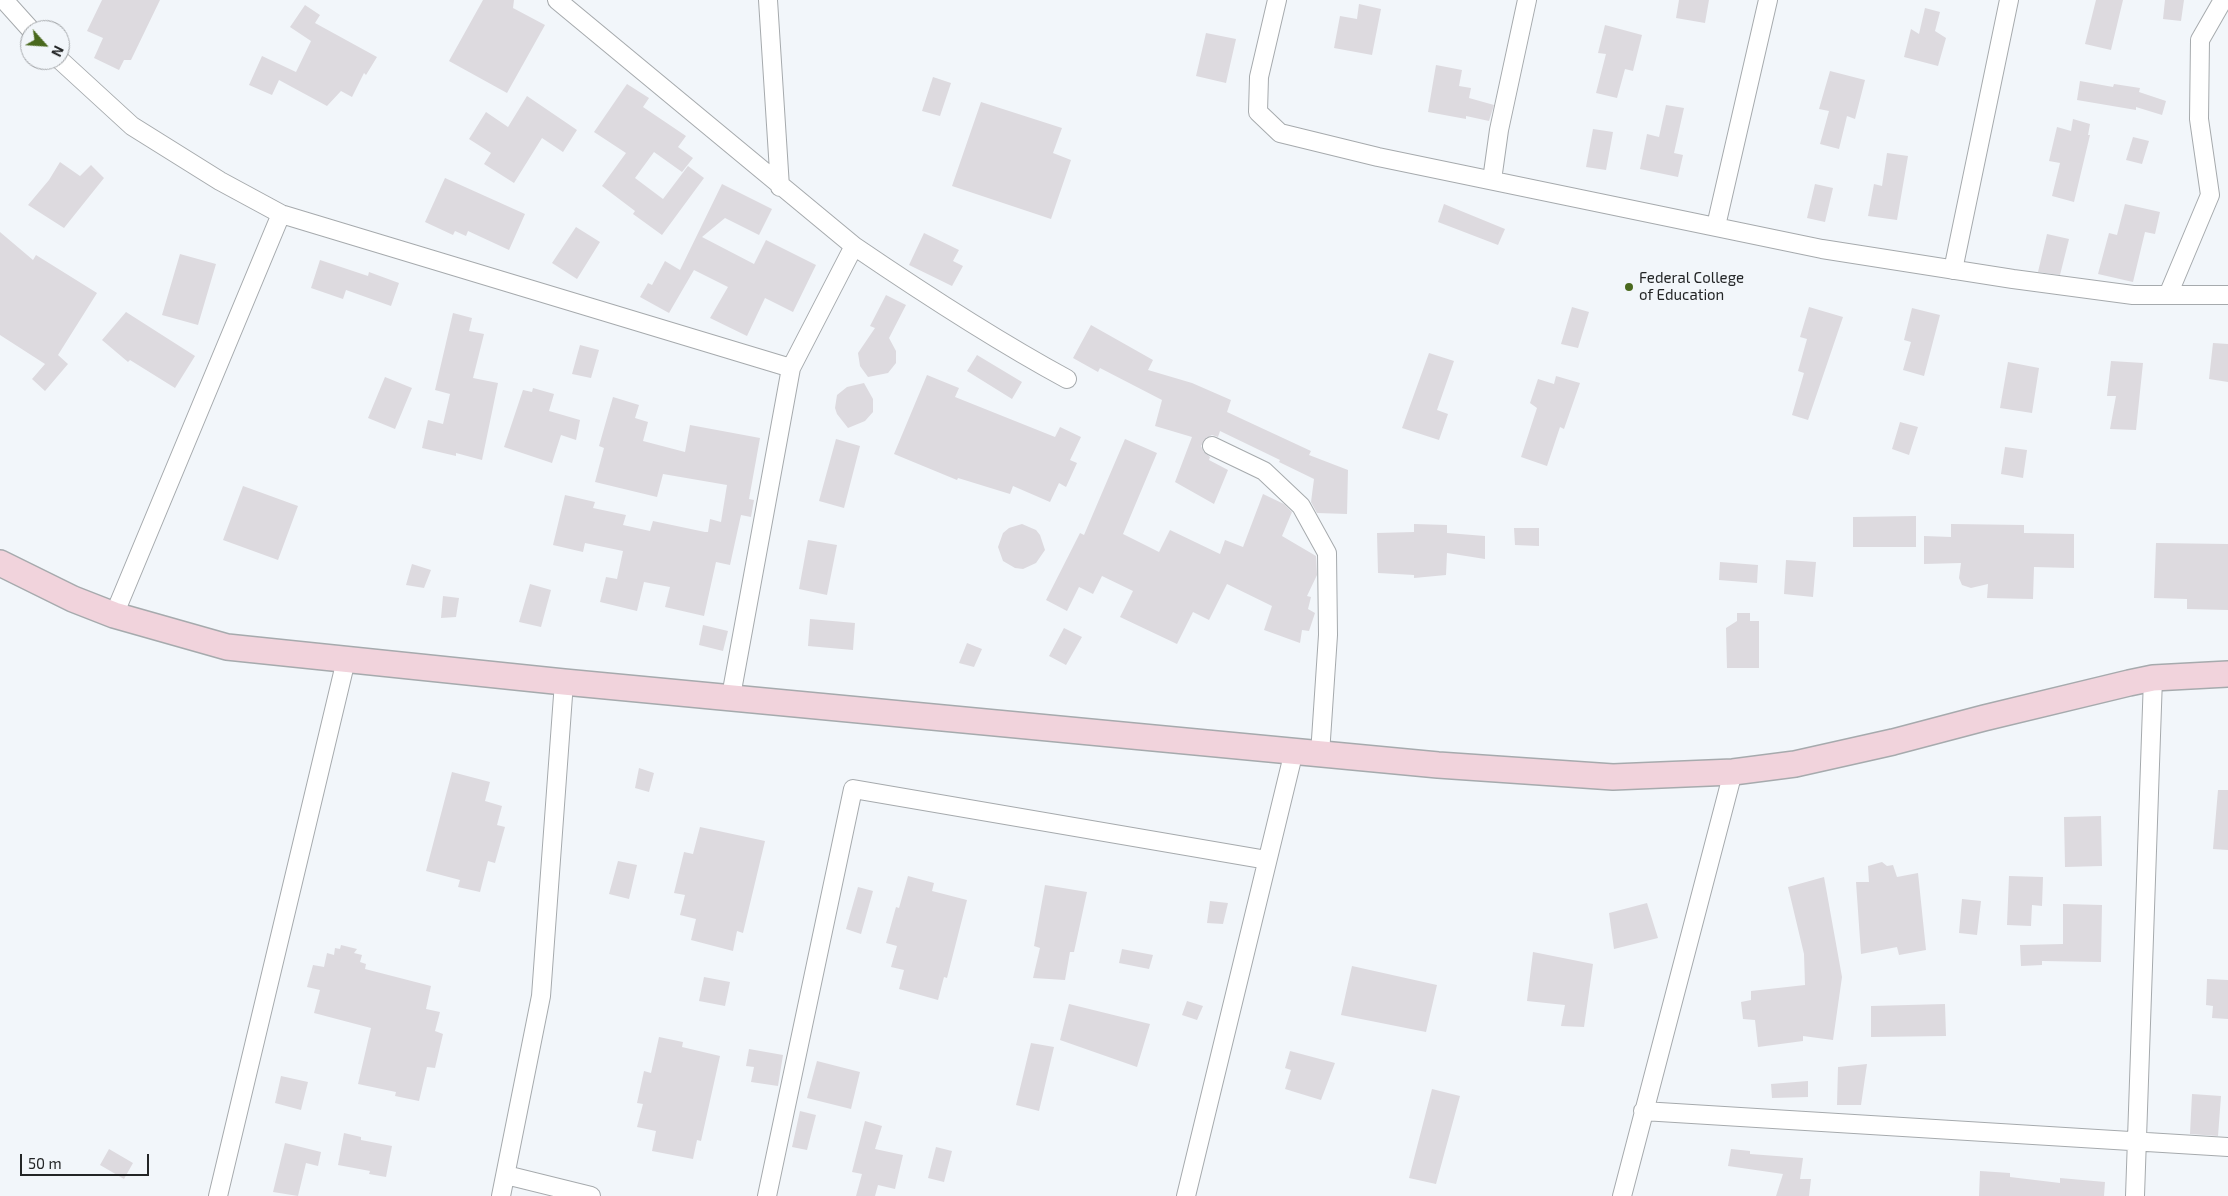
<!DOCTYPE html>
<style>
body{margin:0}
#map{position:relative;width:2228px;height:1196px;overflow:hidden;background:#f2f6fa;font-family:"Exo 2",sans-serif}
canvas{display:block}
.north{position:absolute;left:20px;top:20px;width:50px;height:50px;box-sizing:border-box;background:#f2f6fa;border:1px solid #9fa2a5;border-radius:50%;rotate:116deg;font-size:14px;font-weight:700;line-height:20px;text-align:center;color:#232526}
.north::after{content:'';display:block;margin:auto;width:18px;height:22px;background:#4a691e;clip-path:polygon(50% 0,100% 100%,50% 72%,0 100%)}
.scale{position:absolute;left:20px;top:1154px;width:129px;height:22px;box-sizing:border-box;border:2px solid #232526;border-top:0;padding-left:6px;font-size:15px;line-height:18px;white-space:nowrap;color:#232526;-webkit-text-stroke:4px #f2f6fa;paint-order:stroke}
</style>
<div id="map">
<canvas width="2228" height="1196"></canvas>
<div class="north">N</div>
<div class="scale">50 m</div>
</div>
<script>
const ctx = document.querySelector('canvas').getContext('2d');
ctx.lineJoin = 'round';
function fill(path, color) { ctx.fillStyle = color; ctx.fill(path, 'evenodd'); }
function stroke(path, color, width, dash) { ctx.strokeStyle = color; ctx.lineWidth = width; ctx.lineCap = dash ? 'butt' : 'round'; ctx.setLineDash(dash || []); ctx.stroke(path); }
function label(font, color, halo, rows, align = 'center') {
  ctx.font = font + ' "Exo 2",sans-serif'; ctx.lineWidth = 4; ctx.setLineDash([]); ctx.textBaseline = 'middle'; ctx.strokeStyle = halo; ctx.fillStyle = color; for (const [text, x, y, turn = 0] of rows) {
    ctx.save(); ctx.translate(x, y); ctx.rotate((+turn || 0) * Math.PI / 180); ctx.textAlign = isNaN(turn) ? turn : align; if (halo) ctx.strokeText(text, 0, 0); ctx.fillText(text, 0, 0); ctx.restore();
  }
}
fill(new Path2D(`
 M102 0H160L131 60H124L119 70 94 58 103 38 87 31Z
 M483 0H514L513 8 545 25 507 93 449 61Z
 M1679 0H1709L1705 23 1676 18Z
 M2096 0H2123L2111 50 2085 44Z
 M2165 0H2184L2181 21 2163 19Z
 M1359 4 1381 9 1372 55 1334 48 1340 16 1357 19Z
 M305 5 320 15 315 23 377 57 366 75 364 73 352 97 341 91 327 106 279 80 272 95 249 85 262 56 296 72 311 41 290 27Z
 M1925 8 1940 12 1935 31 1946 38 1938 66 1904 57 1911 29 1919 34Z
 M1605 25 1642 35 1633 71 1625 69 1617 98 1596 93 1606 54 1598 53Z
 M1206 33 1236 39 1226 83 1196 76Z
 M1436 65 1462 70 1459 86 1471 88 1469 98 1494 105 1489 121 1466 116V119L1428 112Z
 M1830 71 1865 80 1855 119 1847 116 1839 149 1820 144 1829 111 1819 109Z
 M933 77 951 83 940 116 922 111Z
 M2080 81 2113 87 2114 84 2140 88 2139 92 2166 101 2162 115 2136 107V110L2077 100Z
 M627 84 649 98 643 107 686 136 678 147 693 158 682 172 654 152 635 178 663 199 688 166 704 178 662 235 633 214 635 211 602 186 626 153 594 132Z
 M527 96 577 130 563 152 542 138 514 183 484 164 491 153 469 139 486 112 508 127Z
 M981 102 1062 128 1053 153 1071 160 1051 219 952 186Z
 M1666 105 1684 108 1674 153 1683 155 1678 177 1640 169 1647 134 1659 137Z
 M2073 119 2090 124 2088 135H2090L2074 202 2052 196 2060 163 2049 161 2057 127 2071 131Z
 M1593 129 1613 132 1606 170 1586 167Z
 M2133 137 2149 141 2142 164 2126 160Z
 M1887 153 1908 156 1897 220 1868 216 1874 184 1882 186Z
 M60 162 80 176 91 165 104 178 64 228 28 205 49 180Z
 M445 178 525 214 509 250 468 231 466 236 455 231 453 235 425 222Z
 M722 184 772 209 759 235 725 218 702 237 754 264 766 240 816 265 793 312 765 298 747 336 710 318 728 287 694 270 669 313 640 297 648 283 652 285 665 261 680 270Z
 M1815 184 1833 188 1825 222 1807 218Z
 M1444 204 1505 229 1498 245 1438 222Z
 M2125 204 2160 212 2155 234 2145 232 2133 282 2098 274 2109 233 2117 235Z
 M576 227 600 242 577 279 552 263Z
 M0 232 33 260 36 255 97 293 58 355 68 364 45 391 32 379 45 364 0 335Z
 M924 233 959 250 953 261 963 266 952 286 909 265Z
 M2047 234 2069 239 2060 275 2038 272Z
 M180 254 216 264 198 325 162 315Z
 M320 260 368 276 369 272 399 283 391 306 346 290 343 299 311 288Z
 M886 295 906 305 889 338 896 351V363L888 373 868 377 860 366 858 353 875 328 870 326Z
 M1572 307 1589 312 1578 348 1561 344Z
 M1809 307 1843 317 1808 420 1792 415 1804 373 1798 371 1807 339 1800 337Z
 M1912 308 1940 315 1924 376 1903 370 1911 342 1904 340Z
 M126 312 195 356 175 388 130 360 128 362 102 340Z
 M453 313 472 318 469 331 484 334 473 378 498 383 482 460 456 453V456L422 448 428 420 443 424 450 394 435 390Z
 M1091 325 1153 360 1148 370 1192 383 1231 400 1227 412 1311 451 1309 455 1348 470 1347 514 1317 513 1311 502 1314 479 1279 462 1280 460 1220 431 1218 437 1212 435 1206 438 1201 446 1204 452 1210 457 1209 460 1228 470 1214 504 1175 482 1192 437 1155 426 1162 400 1100 368 1098 372 1073 358Z
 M2213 343 2228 344V382L2209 379Z
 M580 345 599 350 591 378 572 374Z
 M1429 353 1454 361 1437 410 1448 414 1439 440 1402 428Z
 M977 355 1022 382 1012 399 967 371Z
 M2111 361 2143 363 2136 430 2110 429 2116 396H2107Z
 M2008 362 2039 368 2032 413 2000 408Z
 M927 375 959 388 955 397 1055 437 1060 427 1081 437 1070 460 1077 463 1066 487 1059 483 1050 502 1013 486 1010 494 958 478 957 480 894 454Z
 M1556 376 1580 383 1564 429 1560 427 1547 466 1521 457 1537 408 1530 403 1538 379 1554 384Z
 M385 377 412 388 395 429 368 418Z
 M864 383 873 399V412L865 421 848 428 837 414 835 408 837 395 847 387Z
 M533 388 554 394 549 411 580 420 576 440 561 435 552 463 504 447 523 390 532 392Z
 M613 397 639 405 635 418 648 422 643 441 685 452 690 425 760 438 749 499 754 500 751 517 741 515 730 565 716 562 704 616 665 607 670 587 644 582 637 611 600 602 606 577 617 579 623 551 585 543 583 552 553 545 565 495 595 502 593 508 626 515 623 525 650 531 653 521 705 532H708L710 519 721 522 727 485 663 474 657 497 595 482 604 448 599 446Z
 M1900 422 1918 427 1909 455 1892 449Z
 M836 439 860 446 844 508 819 501Z
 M1125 439 1157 453 1123 534 1159 552 1170 530 1220 554 1225 540 1243 547 1263 494 1284 504 1292 512 1282 536 1316 556 1317 575 1307 596 1311 597 1308 609 1315 613 1309 631 1302 630 1300 643 1264 630 1272 606 1227 584 1209 620 1193 612 1177 644 1120 617 1133 591 1102 576 1093 594 1079 587 1067 611 1046 600 1080 533 1084 535Z
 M2005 447 2027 450 2023 478 2001 474Z
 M243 486 298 506 278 560 223 540Z
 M1916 516V547H1853V517Z
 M1022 524 1036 530 1040 535 1045 550 1036 563 1023 569 1015 568 1003 561 998 547 1003 533 1009 528Z
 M1414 524 1447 525V533L1485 536V559L1447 553 1446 575 1414 578V575L1378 573 1377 533 1414 532Z
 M1951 524 2024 525V533L2074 534V568L2034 567 2033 599 1987 598 1988 584 1971 588 1962 585 1959 578 1961 563 1924 564V536L1951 537Z
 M1514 528H1539V546L1515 545Z
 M808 540 837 545 827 595 799 589Z
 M2156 543 2228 544V610L2187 609V599L2154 598Z
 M1786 560 1816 562 1813 597 1784 594Z
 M1720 562 1758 565 1757 583 1719 580Z
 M412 564 431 570 424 588 406 585Z
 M530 584 551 590 541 627 519 622Z
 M443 596 459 598 456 617 441 618Z
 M1737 613H1750V621H1759V668H1727L1726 628 1737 621Z
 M810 619 855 623 853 650 808 646Z
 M703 625 728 631 723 651 699 645Z
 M1064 628 1082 637 1066 665 1049 656Z
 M967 643 982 649 974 667 959 663Z
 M639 768 654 773 649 792 635 788Z
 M452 772 490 782 485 801 502 806 497 825 505 827 495 863 488 861 480 892 458 887 460 880 426 871Z
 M2218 790H2228V850L2213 849Z
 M2101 816 2102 866 2065 867 2064 817Z
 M700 827 765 841 743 933 737 931 733 951 691 940 696 919 680 915 685 895 674 893 684 852 693 854Z
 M618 861 637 865 629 899 609 894Z
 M1882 862 1887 866 1893 865 1897 877 1918 873 1926 950 1899 955 1897 947 1861 954 1856 882H1869L1868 866Z
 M908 876 934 883 932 891 967 900 947 978 944 977 938 1000 899 989 904 970 891 967 897 946 886 943 896 907 899 908Z
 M2009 876 2043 877 2042 906 2032 905 2031 926 2007 925Z
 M1824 877 1842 977 1833 1040 1803 1036V1041L1758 1047 1755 1020 1743 1019 1741 1002 1751 1000V991L1805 985 1804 954 1788 887Z
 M1045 885 1087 892 1074 952H1070L1065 980 1033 978 1040 948 1034 946Z
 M858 887 873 891 861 934 846 929Z
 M1962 899 1981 901 1977 935 1959 933Z
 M1210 901 1228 903 1223 924 1207 923Z
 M1647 903 1658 938 1614 949 1609 913Z
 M2063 904 2102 905 2101 962 2042 961V965L2021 966 2020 945 2063 944Z
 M341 945 357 949 354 953 362 955 360 962 366 964 365 969 431 986 426 1009 440 1012 435 1031 443 1034 435 1068 427 1067 419 1101 395 1096 396 1092 358 1084 371 1028 314 1013 320 990 307 987 313 965 324 967 327 953 334 955 335 948 340 949Z
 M1122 949 1153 955 1149 969 1119 963Z
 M1533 952 1593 964 1584 1027 1561 1026 1565 1005 1527 1001Z
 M1352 966 1437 985 1426 1032 1341 1015Z
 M704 977 730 982 725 1006 699 1001Z
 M2207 979 2228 980V1019L2212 1018 2213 1006 2206 1005Z
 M1187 1001 1203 1006 1197 1020 1182 1015Z
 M1069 1004 1150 1024 1137 1067 1060 1040Z
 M1945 1004 1946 1036 1871 1037V1006Z
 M659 1037 683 1042 682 1047 720 1056 701 1141 697 1140 693 1159 652 1151 656 1131 637 1127 643 1104 637 1103 644 1071 651 1073Z
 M1031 1043 1054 1047 1039 1111 1016 1105Z
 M749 1049 783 1055 778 1086 751 1082 754 1067 746 1066Z
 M1290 1051 1335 1063 1321 1100 1285 1089 1291 1070 1285 1068Z
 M817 1061 860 1072 851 1109 807 1098Z
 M1867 1064 1861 1105H1837L1838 1067Z
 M281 1076 308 1082 301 1110 275 1103Z
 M1808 1081V1097L1772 1098 1771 1084Z
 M1432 1089 1460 1096 1436 1184 1409 1178Z
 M2192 1094 2221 1096 2218 1136 2190 1134Z
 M800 1111 816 1115 807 1150 792 1147Z
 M865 1121 882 1126 875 1149 903 1155 895 1189 878 1185 875 1196H856L862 1174 852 1172Z
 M344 1133 361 1137V1140L392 1146 386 1177 369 1174 370 1171 338 1165Z
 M285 1143 321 1152 318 1166 306 1163 298 1196 273 1192Z
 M936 1147 952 1151 944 1182 928 1178Z
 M109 1149 133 1163 124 1179 100 1165Z
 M1731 1149 1750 1151V1154L1803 1158 1800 1179H1811L1809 1196H1776L1783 1174 1728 1166Z
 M1980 1171 2010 1173V1177L2060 1183V1178L2105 1182 2104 1196H1979Z`), '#dddadf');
const street = new Path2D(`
 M4 0 31 30
 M557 0 854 246 791 368 731 696
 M768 0 780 187
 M1277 0 1259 77 1258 112 1280 133 1378 157 1822 249 2013 279 2133 295H2228
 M60 60 132 126 220 181 281 214 791 368
 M1492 180 1499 130 1527 0
 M1716 226 1768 0
 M854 246C923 293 993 339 1067 379
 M1953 270 2009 0
 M2168 295 2210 195 2199 119 2200 40 2223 0
 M1212 446 1264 471 1301 506 1327 553 1328 635 1320 754
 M114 615 281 214
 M1643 1111 2228 1147
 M506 1175 591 1196
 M218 1196 346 660
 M501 1196 541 996 564 682
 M767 1196 853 789 1267 860
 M1186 1196 1294 751
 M1622 1196 1733 772
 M2135 1196 2153 678`);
const secondary = new Path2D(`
 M0 563 73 599 114 615 227 647 564 682 1438 765 1613 777 1733 772 1795 764 1893 742 1984 718 2129 683 2153 678 2228 674`);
stroke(street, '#a6aaad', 20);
stroke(secondary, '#a6aaad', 28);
stroke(street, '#fff', 18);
stroke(secondary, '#f1d3dc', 25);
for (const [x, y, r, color] of [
 [1629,287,5,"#4a691e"]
]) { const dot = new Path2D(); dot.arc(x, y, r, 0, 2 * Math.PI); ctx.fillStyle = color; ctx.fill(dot); stroke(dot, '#f2f6fa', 2); }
label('15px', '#232526', '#f2f6fa', [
 ["Federal College",1639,278],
 ["of Education",1639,295]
], 'left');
</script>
